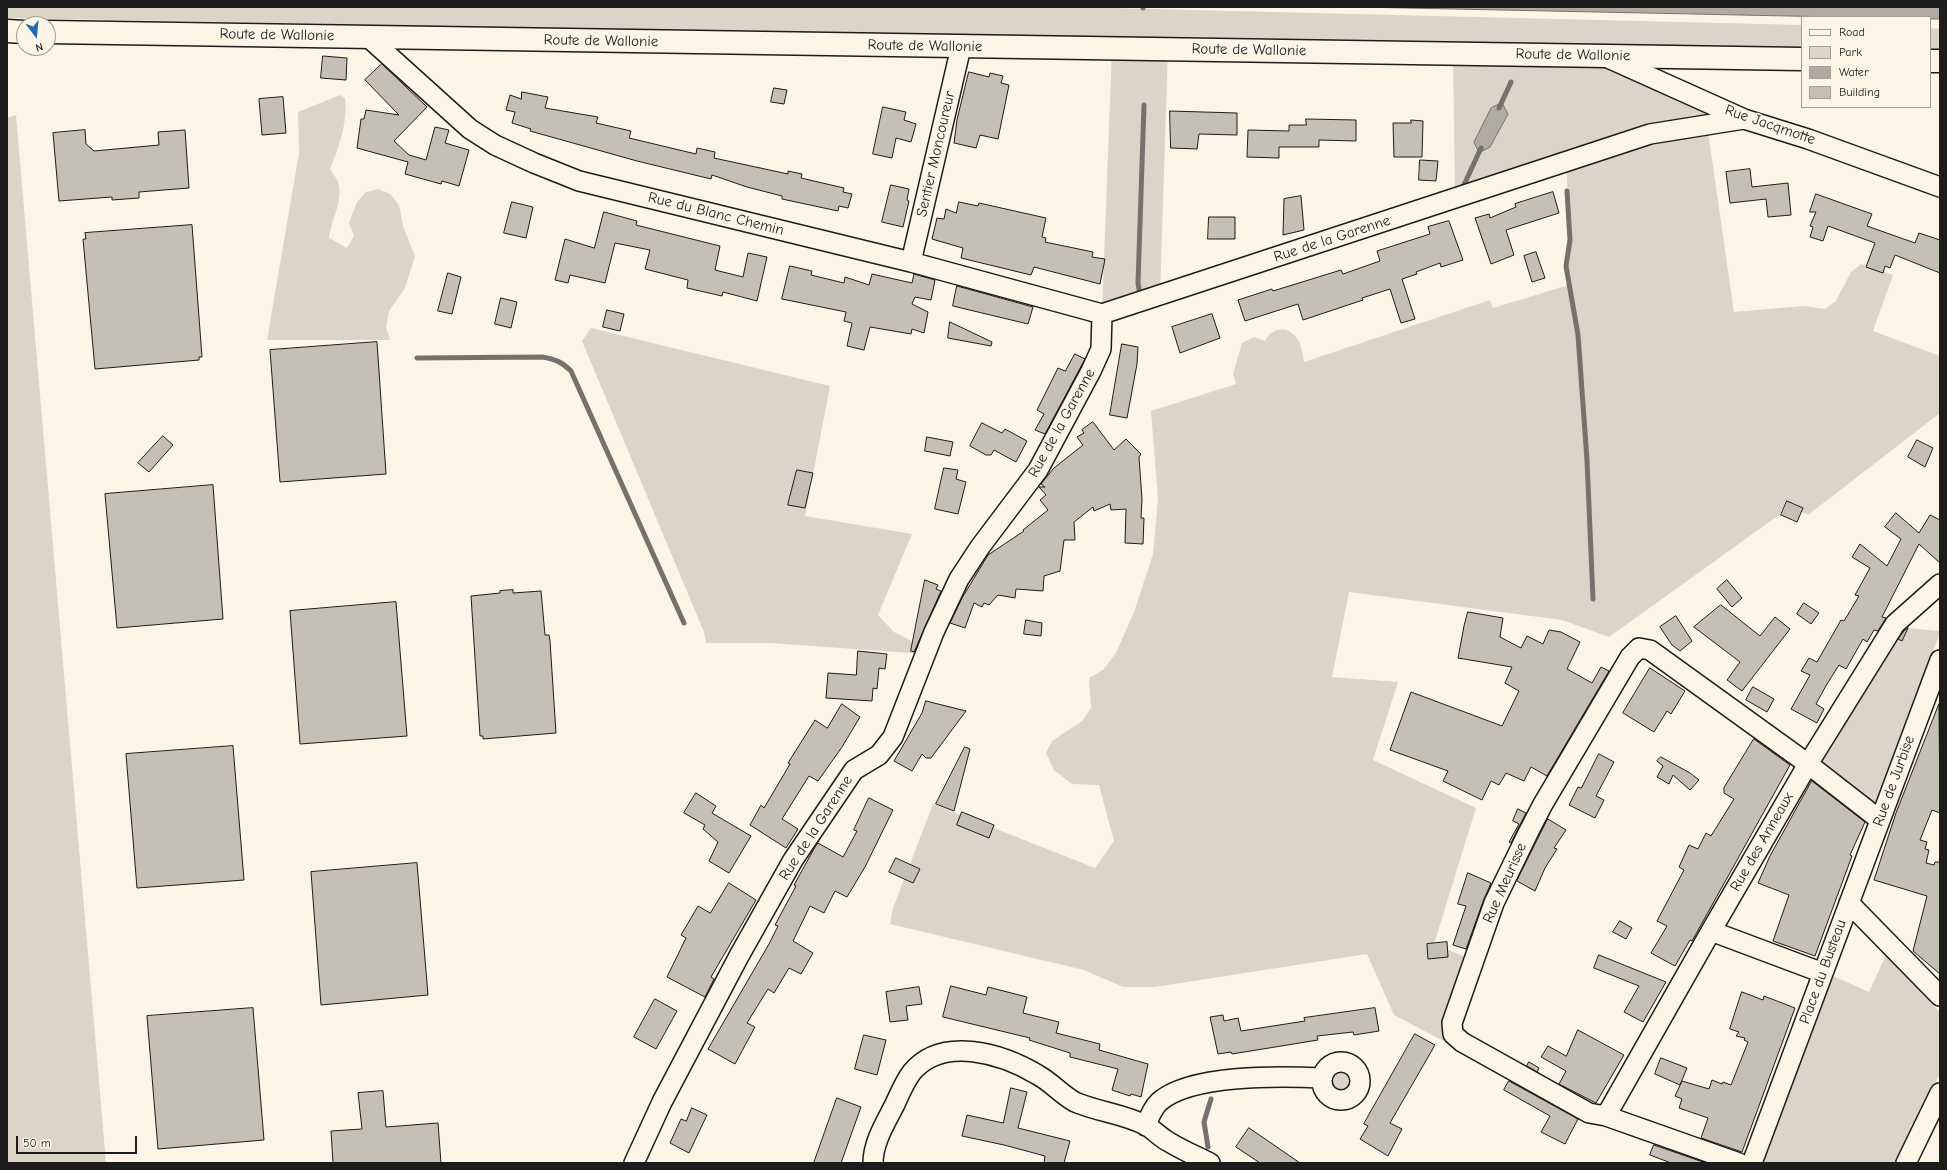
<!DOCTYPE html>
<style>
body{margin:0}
#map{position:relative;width:1947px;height:1170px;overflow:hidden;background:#fcf5e5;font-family:"Comic Neue",sans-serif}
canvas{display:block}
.frame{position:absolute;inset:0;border:8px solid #1c1c1c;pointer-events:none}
.legend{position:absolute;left:1801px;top:16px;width:130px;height:92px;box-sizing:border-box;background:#fcf5e5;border:1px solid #a29e95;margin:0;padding:5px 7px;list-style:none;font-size:12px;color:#1c1c1c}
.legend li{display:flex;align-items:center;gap:8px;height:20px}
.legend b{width:20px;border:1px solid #a29e95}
.north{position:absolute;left:16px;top:16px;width:40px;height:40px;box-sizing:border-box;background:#fcf5e5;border:1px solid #a29e95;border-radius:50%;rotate:164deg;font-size:11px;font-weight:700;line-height:16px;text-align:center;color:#1c1c1c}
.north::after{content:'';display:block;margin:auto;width:14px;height:18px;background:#1f6fb2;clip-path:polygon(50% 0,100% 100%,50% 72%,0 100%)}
.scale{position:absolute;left:16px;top:1136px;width:121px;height:18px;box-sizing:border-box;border:2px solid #1c1c1c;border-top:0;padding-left:5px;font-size:12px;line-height:14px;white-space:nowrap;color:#1c1c1c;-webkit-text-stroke:3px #fcf5e5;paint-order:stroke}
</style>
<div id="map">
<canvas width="1947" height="1170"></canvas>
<div class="frame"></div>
<ul class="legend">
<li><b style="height:5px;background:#fcf5e5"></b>Road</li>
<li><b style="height:11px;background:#dbd5c8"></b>Park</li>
<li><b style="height:11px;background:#b0aba1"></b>Water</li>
<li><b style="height:11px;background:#c4c0b3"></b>Building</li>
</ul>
<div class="north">N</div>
<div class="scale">50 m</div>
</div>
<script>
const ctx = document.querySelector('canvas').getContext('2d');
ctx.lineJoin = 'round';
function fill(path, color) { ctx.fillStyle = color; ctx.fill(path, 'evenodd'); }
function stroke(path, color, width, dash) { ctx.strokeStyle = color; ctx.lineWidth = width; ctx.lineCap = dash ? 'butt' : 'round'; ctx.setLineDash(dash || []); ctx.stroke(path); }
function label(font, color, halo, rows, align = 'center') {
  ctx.font = font + ' "Comic Neue",sans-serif'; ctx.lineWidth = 3.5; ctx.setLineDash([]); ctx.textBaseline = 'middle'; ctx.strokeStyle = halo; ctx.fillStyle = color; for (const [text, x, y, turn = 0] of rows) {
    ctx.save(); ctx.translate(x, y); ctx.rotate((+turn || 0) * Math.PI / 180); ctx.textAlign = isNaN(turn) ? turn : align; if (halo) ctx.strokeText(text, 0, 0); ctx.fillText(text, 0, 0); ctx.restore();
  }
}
fill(new Path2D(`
 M7 7H1070L1802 25V59L1605 56 1740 119 1707 125 1734 312 1803 306 1825 309 1836 301 1851 272 1861 264 1893 275 1873 331 1940 356V413L1808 515 1785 503 1779 515 1609 637 1562 620 1349 592 1332 677 1398 682 1373 760 1476 808 1434 944 1473 960 1453 1034 1635 1127 1631 1136 1552 1098 1394 1015 1367 954 1155 987H1123L1084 970 890 924 893 908 933 804 1095 868 1114 841 1099 785 1072 784 1054 770 1046 753 1052 741 1082 721 1091 708 1089 678 1103 670 1116 653 1134 612 1153 554 1158 498 1151 411 1236 384 1233 374 1242 343 1254 337 1265 341C1271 328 1287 325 1296 337 1302 344 1302 353 1304 362L1490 300 1493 308 1569 285 1566 266 1570 240 1566 162 1455 198 1453 53 1168 48 1160 295 1102 314 1112 47 368 37 335 24 7 18Z
 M1930 28 1940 29V61H1930Z
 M340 95 345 98C348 122 339 147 330 169 332 173 337 178 338 182 344 199 331 221 329 238L347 248 354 236 349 223 357 202 366 192 378 189 390 194 399 205 403 226 415 256 405 288 389 311 386 327 390 340H267L299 153 298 112Z
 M16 115 106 1163H7V118Z
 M591 328 830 386 805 516 912 534 878 615 894 632 927 649 925 654 770 643H706L704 632 582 341Z
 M1905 628 1940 631V633L1875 808 1816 763Z
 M1886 955 1940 1012V1073L1896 1163H1766L1761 1161 1829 974 1869 992Z
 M1327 1081a14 14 0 1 1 28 0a14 14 0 1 1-28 0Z`), '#dbd5c8');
const water = new Path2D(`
 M1358 7H1940V19H1930V17H1837Z
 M1502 103 1508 114 1490 147 1479 153 1474 142 1491 108Z`);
fill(water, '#b0aba1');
stroke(water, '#75726c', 1);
stroke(new Path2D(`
 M1143 8V7
 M1499 108 1511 82
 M1460 188 1463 187 1481 148
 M1567 191 1570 240 1566 266 1578 335 1587 460 1593 599
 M1140 295 1138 283 1144 105
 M417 358 542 357C555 359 562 362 571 371L684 623
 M1208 1147 1204 1122 1211 1099`), '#75726c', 5);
const building = new Path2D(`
 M323 56 347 58 346 80 321 78Z
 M382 64 427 107 394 141 409 155 426 160 435 127 449 130 445 143 469 150 459 186 442 181 441 184 405 174 408 162 357 148 361 119H364L366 110 399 115 365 80Z
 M969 72 989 77 990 73 1003 76 1001 83 1009 85 998 139 980 135 976 148 954 143 957 120Z
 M774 88 787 90 784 104 771 102Z
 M522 92 548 97 545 108 598 117 596 123 631 131 629 138 696 154 697 148 715 152 714 158 788 174V171L802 174 801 178 844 188 843 192 852 194 848 208 839 206 838 211 782 199V196L747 187 712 175 711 179 637 161 530 131 531 129 512 123 515 112 506 110 510 95 521 99Z
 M283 97 286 133 262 135 259 99Z
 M883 107 906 112 904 120 916 124 911 142 896 138 892 158 873 154Z
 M1170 111 1237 113V135L1199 134 1197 149 1171 148Z
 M1306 119 1356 120V141L1319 140V147H1279V158L1247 157 1248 130 1289 131V125H1306Z
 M1411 120 1423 121 1422 157H1394L1393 123H1411Z
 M85 130 86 144 94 151 159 145 158 132 185 130 189 188 139 192V198L112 200V197L59 201 53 133Z
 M1420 160 1438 161 1436 181 1419 180Z
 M1750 169 1752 187 1788 183 1791 215 1768 217 1766 199 1730 203 1726 172Z
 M891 185 909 189 907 200 909 201 903 227 882 222Z
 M1553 192 1559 213 1506 230 1514 255 1491 264 1475 218 1489 214 1490 218 1516 207 1515 204Z
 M1816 194 1872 214 1867 226 1915 243 1919 233 1940 240V273L1895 255 1890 268 1885 266 1883 273 1866 267 1875 243 1828 226 1823 241 1810 237 1813 227 1810 226 1816 212H1810Z
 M1301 196 1304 230 1283 235 1284 199Z
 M512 202 533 207 526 238 504 233Z
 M959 202 978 206 979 203 1046 218 1042 237 1046 238 1045 242 1093 252 1092 257 1105 259 1100 284 1034 267 1031 275 961 258 963 248 932 239 937 218 944 219 946 209 956 213Z
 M604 212 637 221 636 225 720 246 715 270 743 277 748 253 767 257 757 301 723 292 722 296 687 288 688 280 645 269 650 250 615 243 605 283 570 275 568 283 555 280 565 239 594 248Z
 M1209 217H1235V239H1208Z
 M1449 221 1463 260 1441 267 1440 263 1416 272 1417 274 1402 279 1415 319 1401 323 1390 289 1362 298 1363 300 1303 320 1298 304 1245 321 1238 300 1272 289 1273 291 1341 270 1343 274 1380 261 1377 251 1430 234 1428 227Z
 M192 225 202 357H199V360L95 369 83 239H86L85 233Z
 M1536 252 1545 278 1532 282 1524 256Z
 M790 266 812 271 811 275 844 283 845 277 869 285 872 274 912 283 914 274 935 280 931 300 915 297 912 304 928 312 924 333 912 329 911 334 870 327 864 350 847 346 852 323 844 321 846 312 782 299Z
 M448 273 461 277 452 314 438 311Z
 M957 286 1033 307 1028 324 953 306Z
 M501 298 517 302 511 328 495 324Z
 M607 310 624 314 620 331 603 327Z
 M1212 314 1220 338 1180 353 1172 327Z
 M950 322 992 342 991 346 948 338Z
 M377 342 386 474 280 482 270 350Z
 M1122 344 1138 347 1137 364 1127 418 1110 415Z
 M1075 354 1085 359 1045 434 1035 430 1044 414 1037 410 1058 368 1065 371Z
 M1093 422 1114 450 1126 439 1141 454 1139 457 1142 499 1141 518H1144L1143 544 1125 543 1126 509 1111 510 1110 504 1094 511 1093 507 1074 522 1075 540H1064L1060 571 1044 576 1043 591 1016 589 1015 598 998 595 989 605 984 603 982 607 974 603 965 628 950 623 962 598 988 555 1024 531 1023 530 1048 510 1040 500 1046 495 1039 487H1045L1041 484 1054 468 1083 445 1077 437 1084 433 1082 430Z
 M982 423 1002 433 1005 429 1027 441 1016 462 994 450 991 455H986L970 446Z
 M163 436 173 445 149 472 138 463Z
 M927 437 953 442 950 456 925 451Z
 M1917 440 1933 448 1925 467 1908 457Z
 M944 468 958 470 956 479 966 482 958 514 935 509Z
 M797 470 813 473 805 508 788 505Z
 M213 485 223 619 117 628 105 494Z
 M1787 501 1803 508 1797 522 1781 515Z
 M1896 513 1919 533 1930 515 1940 520V563L1919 544 1882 617 1886 618 1878 631 1874 630 1867 642 1863 639 1846 669 1839 665 1827 684 1816 704 1824 709 1817 723 1791 709 1810 675 1801 671 1809 658 1817 662 1841 620 1844 621 1859 596 1855 595 1870 568 1852 557 1860 544 1887 566 1901 539 1885 527Z
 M925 580 938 585 936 589 941 591 914 652 911 651Z
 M1727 580 1742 598 1732 607 1717 589Z
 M513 590V593L541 591 545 635H549L550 641 556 733 483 739V736H480L471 596 500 593V591Z
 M396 602 407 736 300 744 290 611Z
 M1804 603 1819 613 1811 624 1797 614Z
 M1721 605 1760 636 1775 617 1790 629 1742 691 1727 680 1740 662 1694 627Z
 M1468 612 1503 618 1500 637 1521 648 1527 636 1543 644 1549 630 1561 632 1580 642 1567 669 1592 683 1601 667 1609 671 1547 776 1531 767 1524 781 1506 773 1499 785 1491 781 1482 800 1443 781 1448 771 1390 750 1411 692 1502 726 1519 691 1505 683 1512 667 1458 658 1464 626Z
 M1676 616 1692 641 1680 651 1672 645 1660 627Z
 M1026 620 1042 623 1041 636 1024 634Z
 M1908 628 1902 641 1898 639 1904 631Z
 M858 651 887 654 885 669 879 668 877 689 873 688 872 701 826 698 828 673 856 675Z
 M1650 668 1685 691 1671 714 1667 711 1654 732 1623 713Z
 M1753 687 1774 699 1767 712 1746 700Z
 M926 701 966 711 931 758H926L922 754 912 771 894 761 922 713Z
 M842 704 860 717 842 747 818 781 809 776 782 819 798 829 786 848 750 825 761 805 764 808 790 764 788 763 815 720 827 728Z
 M1939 704 1940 813 1932 810 1920 840 1927 842 1925 849 1929 850 1926 863 1934 865 1935 862H1940V974L1913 951 1927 896 1874 880 1896 813Z
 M1754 739 1790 765 1692 941 1690 940 1675 966 1651 953 1667 926 1657 921 1684 870 1679 867 1689 845 1698 849 1706 833 1711 836 1734 799 1724 793V788Z
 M233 746 244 880 137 888 126 754Z
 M965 747 970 749 954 811 936 804Z
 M1599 754 1614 762 1596 796 1604 800 1595 818 1569 805 1578 787 1581 788Z
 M1661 757 1690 773 1699 780 1690 790 1673 775 1669 784 1657 777 1663 766 1657 761Z
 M1812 781 1865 822 1850 855 1852 856 1815 956 1773 941 1789 895 1758 883 1770 856Z
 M696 793 716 806 712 813 751 836 729 873 709 861 718 842 703 829 705 825 684 813Z
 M869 798 893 810 865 867 847 897 835 891 824 913 810 906 793 941 813 953 801 974 789 968 774 993 768 989 747 1023 755 1027 735 1064 708 1049 769 944 778 926 775 925 796 886 794 885 815 847 818 843 843 857 857 831 854 830Z
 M1518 809 1526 813 1511 843 1509 842 1519 824 1513 821Z
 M962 812 994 825 989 838 957 825Z
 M1548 819 1566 830 1554 848 1557 849 1545 868 1535 891 1517 881Z
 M896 858 920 869 913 883 889 872Z
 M417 863 428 995 321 1005 311 872Z
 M1468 873 1491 883 1484 899 1466 949 1453 945 1466 906 1458 904Z
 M729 883 756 900 711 977 714 979 705 997 667 977 686 938 681 935 698 906 710 913Z
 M1620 921 1632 928 1626 939 1613 932Z
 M1447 942 1448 957 1428 959 1427 944Z
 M1599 955 1666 982 1643 1022 1624 1012 1639 986 1594 968Z
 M951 986 986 995 988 987 1027 997 1023 1013 1059 1022 1056 1033 1100 1044 1099 1050 1148 1064 1141 1097 1131 1094 1130 1096 1112 1090 1118 1069 1070 1057V1053L1029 1040 1030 1038 943 1017Z
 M919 987 922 1004 906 1006 908 1020 890 1022 886 992Z
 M1742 992 1763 1000 1764 996 1795 1008 1742 1152 1701 1138 1708 1118 1679 1108 1682 1099 1675 1096 1682 1081 1709 1089 1712 1080 1722 1084 1723 1082 1731 1085 1748 1042 1744 1040 1745 1038 1736 1036 1739 1032 1730 1029Z
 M655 999 677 1011 656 1049 634 1037Z
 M253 1008 264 1140 158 1149 147 1016Z
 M1375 1008 1379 1031 1354 1035 1353 1032 1317 1036 1318 1040 1232 1054 1231 1052 1218 1054 1210 1017 1223 1015 1224 1021 1238 1018 1241 1031 1305 1021 1304 1018Z
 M1578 1030 1624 1055 1596 1103 1559 1084 1566 1071 1541 1057 1548 1046 1566 1056Z
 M1415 1034 1435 1045 1390 1123 1402 1129 1388 1156 1360 1139 1368 1126 1364 1124Z
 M864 1035 886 1040 877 1075 855 1069Z
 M1661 1058 1687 1068 1680 1085 1655 1074Z
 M1529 1062 1539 1068 1537 1072 1527 1066Z
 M1509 1081 1578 1119 1565 1144 1541 1132 1550 1116 1504 1090Z
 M1011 1088 1027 1092 1018 1128 1070 1141 1064 1163H1044L1045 1156 1004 1145 962 1136 967 1115 1003 1123Z
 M383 1091 386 1127 438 1123 441 1163H333L331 1131 362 1129 358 1093Z
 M837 1098 861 1107 841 1163H814Z
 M692 1108 707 1115 689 1153 670 1143 681 1119 686 1121Z
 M1249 1128 1271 1143 1300 1163H1260L1236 1147Z
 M1654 1145 1706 1163H1671L1650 1155Z`);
fill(building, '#c4c0b3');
stroke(building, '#1c1c1c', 1);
const minor = new Path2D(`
 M368 37 470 129 495 145 534 163 579 181 911 262 1102 314
 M1606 57 1744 119 1808 139 1940 187
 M911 262 961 47
 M1102 314 1650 134 1744 119
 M1849 903 1940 996
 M1711 931 1823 973
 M1322 1081a19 19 0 1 1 38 0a19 19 0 1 1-38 0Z
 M1606 1116 1711 931 1808 764 1895 624 1940 584
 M1146 1126C1149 1117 1152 1109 1159 1102 1190 1074 1282 1076 1322 1078
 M634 1163 662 1102 739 956 793 860 854 770 879 755 893 737 934 632 959 579 980 547 1038 470 1091 371 1101 349 1102 314
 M873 1163C873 1142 886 1122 895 1104 900 1093 905 1081 912 1072 943 1035 1003 1054 1038 1075 1051 1082 1062 1095 1075 1102 1098 1112 1125 1114 1147 1126 1155 1131 1161 1138 1169 1142 1182 1150 1196 1156 1210 1163
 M1739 1163 1606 1116 1589 1113 1462 1042 1453 1034 1452 1023 1494 903 1528 833 1543 804 1630 657 1639 648 1650 650 1808 764 1880 820
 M1752 1163 1940 660
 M1906 1163 1940 1093`);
const major = new Path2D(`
 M7 31 24 32
 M48 32 1802 59
 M1930 61H1940`);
stroke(minor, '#1c1c1c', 22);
stroke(major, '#1c1c1c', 25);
stroke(minor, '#fcf5e5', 19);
stroke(major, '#fcf5e5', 22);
label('15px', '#1c1c1c', '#fcf5e5', [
 ["Route de Wallonie",277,35,1],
 ["Route de Wallonie",601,41,1],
 ["Route de Wallonie",925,46,1],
 ["Route de Wallonie",1249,50,1],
 ["Route de Wallonie",1573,55,1],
 ["Rue Jacqmotte",1770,125,19],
 ["Sentier Moncoureur",936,154,-77],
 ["Rue du Blanc Chemin",716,214,14],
 ["Rue de la Garenne",1332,239,-18],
 ["Rue de la Garenne",1062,423,-61],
 ["Rue de Jurbise",1894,781,-70],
 ["Rue de la Garenne",816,828,-57],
 ["Rue des Anneaux",1762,842,-60],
 ["Rue Meurisse",1505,883,-66],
 ["Place du Busteau",1823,972,-70]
]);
</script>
